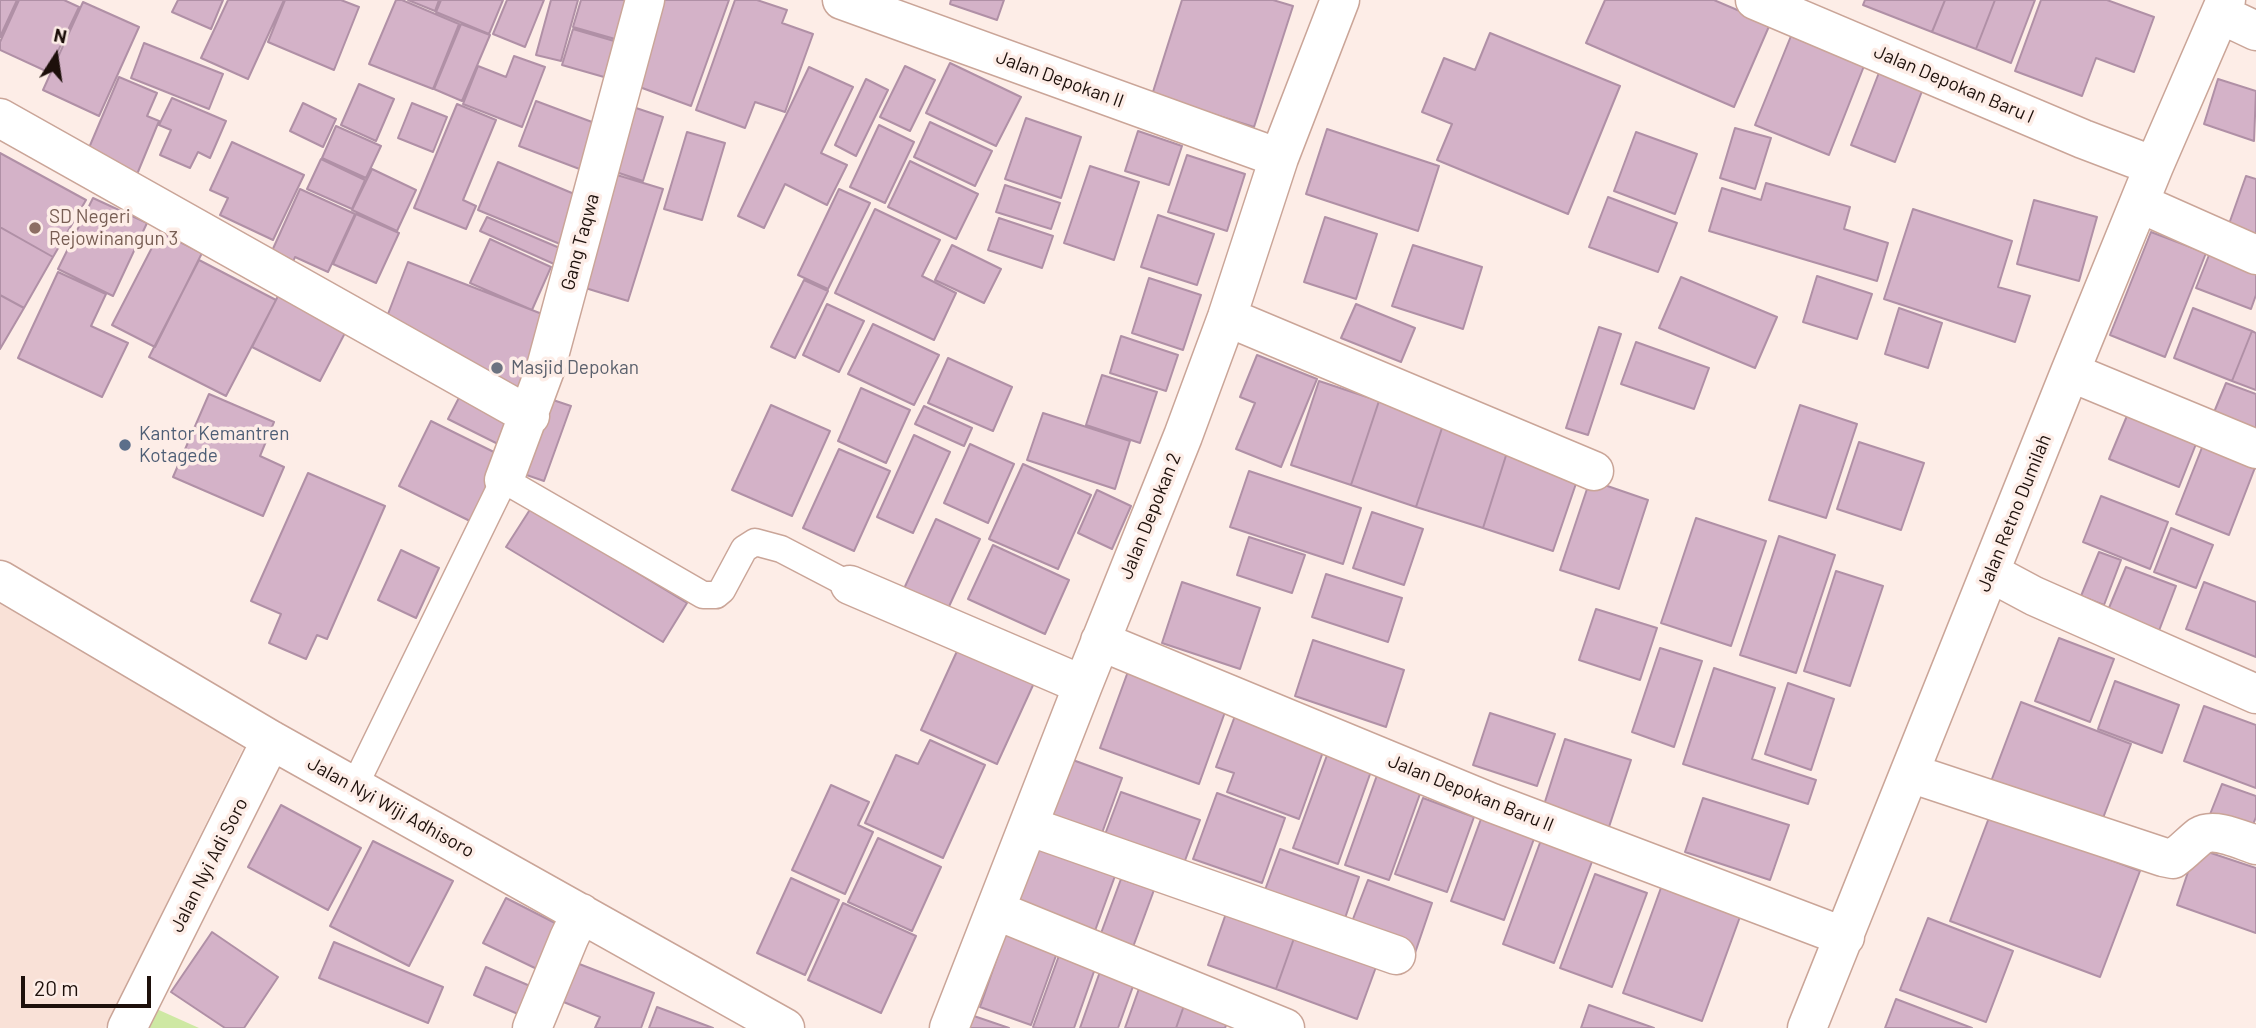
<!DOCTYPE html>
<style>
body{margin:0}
#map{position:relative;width:2256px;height:1028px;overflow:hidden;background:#fdede7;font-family:Barlow,sans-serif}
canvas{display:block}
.north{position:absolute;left:21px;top:21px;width:70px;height:70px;-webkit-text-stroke:5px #fdede7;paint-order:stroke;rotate:12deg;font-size:19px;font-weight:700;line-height:28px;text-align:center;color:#1d100b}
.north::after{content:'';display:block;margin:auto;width:24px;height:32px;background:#1d100b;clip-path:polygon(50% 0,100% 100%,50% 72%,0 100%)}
.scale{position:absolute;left:21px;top:976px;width:130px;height:32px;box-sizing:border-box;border:4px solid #1d100b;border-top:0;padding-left:9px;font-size:21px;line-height:24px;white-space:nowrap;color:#1d100b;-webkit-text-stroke:5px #fdede7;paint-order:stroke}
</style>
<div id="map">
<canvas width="2256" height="1028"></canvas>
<div class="north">N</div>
<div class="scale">20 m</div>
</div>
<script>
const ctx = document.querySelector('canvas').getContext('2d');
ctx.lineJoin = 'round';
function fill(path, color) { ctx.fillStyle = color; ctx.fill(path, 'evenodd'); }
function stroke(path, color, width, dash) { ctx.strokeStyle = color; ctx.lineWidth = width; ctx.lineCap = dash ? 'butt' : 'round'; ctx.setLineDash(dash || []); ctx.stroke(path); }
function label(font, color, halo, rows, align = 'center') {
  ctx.font = font + ' Barlow,sans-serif'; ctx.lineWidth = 7; ctx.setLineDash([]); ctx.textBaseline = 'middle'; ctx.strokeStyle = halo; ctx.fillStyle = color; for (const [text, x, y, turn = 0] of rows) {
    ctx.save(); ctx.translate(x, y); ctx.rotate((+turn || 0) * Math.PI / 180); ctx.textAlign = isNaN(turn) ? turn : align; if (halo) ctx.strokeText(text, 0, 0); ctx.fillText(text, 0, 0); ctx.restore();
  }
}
fill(new Path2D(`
 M0 599 243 748 105 1028H0Z`), '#f9e1d7');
fill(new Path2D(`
 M150 1006 199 1028H140Z`), '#cee8a3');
const building = new Path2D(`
 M0 0H17L0 37Z
 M19 0H64L79 7 48 72 0 50V42Z
 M178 0H223L211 29 172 12Z
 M228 0H284L248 79 201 58Z
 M285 0H341L359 7 334 70 268 42Z
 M396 0H402L459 24 433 89 369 64Z
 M408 0H439L435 11Z
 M441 0H503L489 34 436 12Z
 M507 0H544L525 47 493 34Z
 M551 0H578L561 61 536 55Z
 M581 0H641L629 43 573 27Z
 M655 0H729L691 106 626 82Z
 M735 0H757L787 10 782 23 813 34 785 112 755 102 745 128 696 110Z
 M951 0H1004L997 20 950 4Z
 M1182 0H1273L1293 6 1254 127 1152 95Z
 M1605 0H1714L1770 24 1734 107 1586 43Z
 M1865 0H1945L1932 32 1863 5Z
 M1945 0H1995L1976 49 1932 32Z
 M1995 0H2035L2011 63 1976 49Z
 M2041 0H2107L2154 17 2134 72 2096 58 2082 96 2015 71Z
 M83 2 139 27 99 116 43 90Z
 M461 24 490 35 462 101 434 89Z
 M573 29 621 43 611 79 562 65Z
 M1490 33 1620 86 1568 214 1437 160 1452 124 1422 112 1444 58 1475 70Z
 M1791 36 1864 66 1829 155 1755 125Z
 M144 43 223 74 209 109 131 78Z
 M514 56 545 67 522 127 463 104 478 66 506 77Z
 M950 63 1021 97 996 146 926 113Z
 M905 66 935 80 910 131 880 117Z
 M809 67 853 87 821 153 847 165 827 205 785 184 764 228 738 216Z
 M1880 70 1924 86 1895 162 1851 145Z
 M119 77 157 93 147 116 159 121 133 184 83 162Z
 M866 79 888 90 856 156 835 145Z
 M2218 79 2256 91 2254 141 2204 124Z
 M359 84 394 99 376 141 341 125Z
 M172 98 226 121 210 158 198 152 190 168 160 155 171 130 159 125Z
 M536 101 608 128 590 173 519 146Z
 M303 103 336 119 323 147 290 131Z
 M412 103 447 117 433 152 398 138Z
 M457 104 496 120 463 200 476 206 466 229 414 208Z
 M630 106 663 117 643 181 610 170Z
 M1026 118 1081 137 1061 198 1005 179Z
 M930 122 992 151 975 186 914 157Z
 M879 125 914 142 885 203 850 187Z
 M336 126 381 146 366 178 322 158Z
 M1735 128 1771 138 1755 189 1720 178Z
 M1327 129 1439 166 1418 231 1306 194Z
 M1138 131 1182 146 1169 185 1125 171Z
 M687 132 725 143 702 220 664 209Z
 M1636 132 1697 154 1675 214 1614 191Z
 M232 142 304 175 273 240 220 215 228 198 210 190Z
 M0 153 86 200 53 257 0 227Z
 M1187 155 1245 174 1227 231 1168 212Z
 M321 159 365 180 352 209 307 189Z
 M910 161 978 194 956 239 888 207Z
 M498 162 579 196 560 244 478 210Z
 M1090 166 1139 182 1114 260 1064 243Z
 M372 169 416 190 397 231 352 210Z
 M617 175 663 189 628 301 582 287Z
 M2246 176 2256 179V234L2229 224Z
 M1766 183 1850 207 1844 229 1888 243 1877 281 1709 231 1722 188 1761 200Z
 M1005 185 1060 203 1051 229 996 212Z
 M300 189 355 214 328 272 295 257 289 272 267 262Z
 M839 189 870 203 828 289 798 275Z
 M1608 197 1677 223 1658 272 1589 247Z
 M93 198 147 223 113 296 58 269Z
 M2034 200 2097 217 2079 281 2017 264Z
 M875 209 940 240 922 276 956 293 934 340 835 293Z
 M1913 209 2012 241 1998 287 2030 296 2015 342 1884 299Z
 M356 214 399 233 376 283 333 264Z
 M1158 215 1214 234 1197 285 1141 267Z
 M487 217 569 252 563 268 480 231Z
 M1325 217 1377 234 1356 299 1304 282Z
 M999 218 1053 236 1042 268 988 250Z
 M0 227 53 257 24 308 0 295Z
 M160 232 202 253 155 347 112 325Z
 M2151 232 2206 253 2165 357 2110 335Z
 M490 239 551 267 532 310 470 283Z
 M952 245 1001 269 984 303 935 280Z
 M1413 245 1482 267 1463 329 1392 306Z
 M2211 250 2256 267V295L2251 309 2196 288Z
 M199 260 276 300 226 396 149 357Z
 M408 262 555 319 526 410 383 327Z
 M58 272 106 294 91 326 128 343 102 397 18 358Z
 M1817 276 1872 294 1857 339 1803 322Z
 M1681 277 1777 317 1755 368 1659 328Z
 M1149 278 1201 295 1183 350 1132 333Z
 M804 280 828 291 795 358 771 347Z
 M0 295 24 308 0 349Z
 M278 296 346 331 320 381 252 347Z
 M827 304 864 321 839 372 803 355Z
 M1356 304 1415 328 1401 362 1341 338Z
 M1899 308 1942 323 1928 368 1885 354Z
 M2193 308 2252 331 2232 381 2174 358Z
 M873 324 939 355 914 405 848 374Z
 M1599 327 1621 334 1588 435 1566 428Z
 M2252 331 2256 333V390L2232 381Z
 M1121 336 1178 355 1166 391 1110 373Z
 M1636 342 1709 368 1694 409 1621 384Z
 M1257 355 1317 379 1281 467 1236 449 1255 403 1240 397Z
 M948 358 1012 387 993 431 928 403Z
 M1102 375 1157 392 1140 443 1086 425Z
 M1319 381 1379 401 1351 485 1291 465Z
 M2226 383 2256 394V432L2210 422Z
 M464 388 524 418 508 449 448 419Z
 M861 388 910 410 886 463 838 441Z
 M209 394 274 422 260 456 284 467 263 516 173 477Z
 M541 396 571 406 544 481 515 471Z
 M1379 401 1444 422 1416 507 1351 485Z
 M771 405 830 431 792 516 732 490Z
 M1800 405 1857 424 1826 518 1769 500Z
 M924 406 972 428 964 446 915 424Z
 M2129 411 2198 439 2179 487 2109 459Z
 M1043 413 1130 441 1115 489 1027 460Z
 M431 421 504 457 472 522 399 486Z
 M1444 422 1510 443 1483 528 1416 507Z
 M914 435 950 452 913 533 877 517Z
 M1859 442 1924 463 1901 530 1837 509Z
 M1510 443 1582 466 1553 551 1483 528Z
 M970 444 1014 464 988 523 944 503Z
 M2203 445 2256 465 2229 535 2176 514Z
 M839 449 890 471 854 551 803 528Z
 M1023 464 1091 495 1058 569 989 539Z
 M1249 471 1361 508 1343 564 1230 527Z
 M308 473 385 506 327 639 317 635 306 659 269 643 281 614 251 601Z
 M1590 480 1648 500 1619 589 1560 570Z
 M1097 490 1131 506 1112 549 1078 533Z
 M2101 496 2168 522 2150 569 2083 542Z
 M531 508 687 603 663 642 506 547Z
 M1372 512 1423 529 1404 585 1353 568Z
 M1696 518 1766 541 1731 646 1661 623Z
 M936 519 980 539 946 613 902 593Z
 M2171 528 2213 545 2196 588 2154 572Z
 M1779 536 1835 555 1796 673 1740 655Z
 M1249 537 1305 555 1292 593 1237 575Z
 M993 545 1069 580 1045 634 968 599Z
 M401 550 439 568 416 618 378 600Z
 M2099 552 2121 560 2104 605 2081 596Z
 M2126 567 2176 586 2157 636 2106 615Z
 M1836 571 1883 586 1850 686 1804 671Z
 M1326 574 1402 598 1388 642 1312 617Z
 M1182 582 1260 608 1240 669 1162 643Z
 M2204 582 2256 602V657L2186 629Z
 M1596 609 1657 628 1640 680 1579 660Z
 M2059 638 2114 659 2090 722 2035 701Z
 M1313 640 1404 670 1386 727 1295 696Z
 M1660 648 1702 661 1674 747 1632 732Z
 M958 649 1034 683 997 764 921 730Z
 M1130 666 1229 701 1199 784 1100 748Z
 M1714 668 1775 688 1752 759 1816 780 1808 804 1683 764Z
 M2115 681 2179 705 2162 753 2098 729Z
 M1788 683 1834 699 1811 770 1765 754Z
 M2021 702 2131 744 2097 834 1987 792Z
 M1239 705 1328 738 1299 819 1227 792 1234 773 1216 767Z
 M2204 706 2256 725V788L2184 761Z
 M1490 713 1555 734 1537 786 1473 765Z
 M1565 739 1631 760 1608 830 1543 808Z
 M930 740 985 765 943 858 865 823 896 755 918 764Z
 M1330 747 1374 763 1338 864 1293 848Z
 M1062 756 1122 778 1098 844 1039 822Z
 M1381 764 1425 780 1389 880 1345 865Z
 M2222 784 2256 796V817L2248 837 2207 822Z
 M831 785 869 802 858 825 873 832 845 894 792 870Z
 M1121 792 1200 820 1180 874 1101 845Z
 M1217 793 1285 818 1262 883 1193 859Z
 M1423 798 1474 817 1447 892 1395 874Z
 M1703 798 1789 825 1770 880 1685 852Z
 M281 805 361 848 328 910 248 867Z
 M1485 808 1538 828 1504 920 1451 901Z
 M1990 815 2140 871 2100 977 1950 921Z
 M1028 833 1119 865 1092 939 1002 906Z
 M878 838 941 867 912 931 848 902Z
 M1541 840 1593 859 1554 963 1503 944Z
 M373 841 453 881 409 966 330 926Z
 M2196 848 2256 868V933L2177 905Z
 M1280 849 1359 877 1342 927 1262 898Z
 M1595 874 1647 893 1612 987 1560 968Z
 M791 878 839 900 805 975 757 953Z
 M1121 879 1154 890 1133 947 1100 936Z
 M1368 880 1432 903 1414 956 1348 932Z
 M1662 885 1741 914 1702 1021 1623 993Z
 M506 898 561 926 539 970 483 943Z
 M1230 902 1298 927 1276 989 1208 965Z
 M843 903 916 936 881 1013 808 980Z
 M1928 918 2013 951 1986 1022 1900 990Z
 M1298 927 1380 956 1357 1019 1276 989Z
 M212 932 278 977 244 1028H225L171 992Z
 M1006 932 1058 950 1031 1025 980 1007Z
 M334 942 443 987 428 1023 319 978Z
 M1061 950 1097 963 1074 1028H1037L1033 1027Z
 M569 960 654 993 641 1028H595L600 1017 554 998Z
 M1102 966 1136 978 1118 1028H1080Z
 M486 967 530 986 518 1014 474 995Z
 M1141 983 1186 1000 1176 1028H1125Z
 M1896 999 1972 1028H1885Z
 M1186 1000 1230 1016 1225 1028H1176Z
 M1589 1005 1654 1028H1581Z
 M657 1007 713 1028H649Z
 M968 1014 1009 1028H963Z`);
fill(building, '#d4b2c8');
stroke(building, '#b090a6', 2);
const lane = new Path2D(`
 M354 787 504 480 703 595H716L722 590 744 549 755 542 781 549 850 585`);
const street = new Path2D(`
 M842 0 1279 158
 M1755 0 2083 139 2154 166
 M2220 14 2256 31
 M0 118 530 416
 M2139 203 2256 255
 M1227 317 1594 471
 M2070 372 2256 449
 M504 480 546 367 645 0
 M1991 573 2034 596 2256 694
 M0 580 271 740 785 1028
 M850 585 1083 685
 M1100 641 1492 803 1845 937
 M1910 773 2163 857 2173 859C2183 852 2191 843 2200 836 2214 827 2241 840 2256 845
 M1028 826 1396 955
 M995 910 1285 1028
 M127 1028 271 740
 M532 1028 569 938 581 913
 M949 1028 1083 685 1183 436 1227 317 1279 158 1340 0
 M1807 1028 2070 372 2154 166 2226 0`);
stroke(lane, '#caa598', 29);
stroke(street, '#caa598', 41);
stroke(lane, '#fff', 26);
stroke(street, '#fff', 38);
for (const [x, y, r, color] of [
 [35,228,7,"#8d6e63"],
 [497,368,7,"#6b7280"],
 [125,445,7,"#5c6f8a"]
]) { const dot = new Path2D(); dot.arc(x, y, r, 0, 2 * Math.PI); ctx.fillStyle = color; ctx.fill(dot); stroke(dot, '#fdede7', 2.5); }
label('19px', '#1d100b', '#fdede7', [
 ["Jalan Depokan II",1060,79,20],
 ["Jalan Depokan Baru I",1954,84,23],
 ["Gang Taqwa",580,242,-75],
 ["Jalan Retno Dumilah",2014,513,-68],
 ["Jalan Depokan 2",1150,516,-68],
 ["Jalan Depokan Baru II",1471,793,22],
 ["Jalan Nyi Wiji Adhisoro",391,807,29],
 ["Jalan Nyi Adi Soro",209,865,-63]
]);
label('19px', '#785e54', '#fdede7', [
 ["SD Negeri",49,217],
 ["Rejowinangun 3",49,239]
], 'left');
label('19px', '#5b616d', '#fdede7', [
 ["Masjid Depokan",511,368]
], 'left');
label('19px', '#4e5e75', '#fdede7', [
 ["Kantor Kemantren",139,434],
 ["Kotagede",139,456]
], 'left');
</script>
